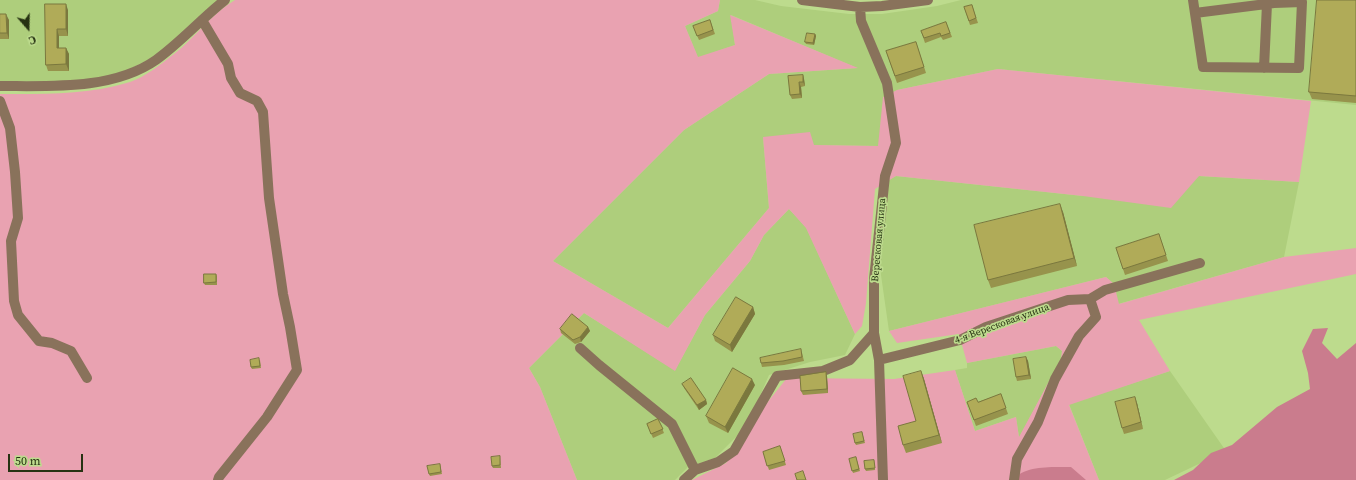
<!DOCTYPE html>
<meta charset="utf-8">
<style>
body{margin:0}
#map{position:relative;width:1356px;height:480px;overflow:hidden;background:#bddb8d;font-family:"Source Serif 4",serif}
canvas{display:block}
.north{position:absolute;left:8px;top:8px;width:40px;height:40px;-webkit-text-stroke:3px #bddb8d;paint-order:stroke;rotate:160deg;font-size:11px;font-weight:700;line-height:16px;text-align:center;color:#263212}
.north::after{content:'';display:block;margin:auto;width:14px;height:18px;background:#263212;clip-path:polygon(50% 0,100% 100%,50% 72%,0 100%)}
.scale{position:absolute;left:8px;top:454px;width:75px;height:18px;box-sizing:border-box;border:2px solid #263212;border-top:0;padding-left:5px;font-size:12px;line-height:14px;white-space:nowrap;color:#263212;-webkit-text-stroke:3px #bddb8d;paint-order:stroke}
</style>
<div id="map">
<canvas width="1356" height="480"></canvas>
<div class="north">С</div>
<div class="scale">50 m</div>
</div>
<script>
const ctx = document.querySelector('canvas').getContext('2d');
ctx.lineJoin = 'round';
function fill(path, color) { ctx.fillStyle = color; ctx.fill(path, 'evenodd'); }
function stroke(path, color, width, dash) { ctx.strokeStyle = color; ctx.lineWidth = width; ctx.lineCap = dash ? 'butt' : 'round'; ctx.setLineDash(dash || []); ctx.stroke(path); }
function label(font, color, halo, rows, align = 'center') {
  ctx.font = font + ' "Source Serif 4",serif'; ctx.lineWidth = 3.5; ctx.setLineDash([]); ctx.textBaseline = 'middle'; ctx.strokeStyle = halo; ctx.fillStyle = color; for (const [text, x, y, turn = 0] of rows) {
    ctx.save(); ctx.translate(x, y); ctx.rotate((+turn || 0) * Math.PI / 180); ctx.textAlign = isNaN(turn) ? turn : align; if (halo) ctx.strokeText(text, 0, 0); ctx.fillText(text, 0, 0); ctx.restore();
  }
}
fill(new Path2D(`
 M0 0H225L170 48 107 81 0 86Z
 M720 0H755L781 6 849 14H882L937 6 961 0H1356V105L998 69 897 90 878 146 814 145 763 137 769 208 668 328 553 261 684 130 769 74 857 68 731 15 735 45 698 58 685 26 718 11Z
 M896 176 1083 196 1199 176 1299 182 1284 257 1118 304 1114 284 1106 277 889 331 880 268 889 180Z
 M789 209 806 227 855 334 845 355 810 362 769 375 756 405 741 432 715 458 688 467 675 480H577L540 387 529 368 584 313 675 370 705 315 750 261 764 235Z
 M1056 346 1062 351 1061 359 1019 438 1016 417 975 431 955 370 967 368V363Z
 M1170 371 1226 451 1165 480H1099L1069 404Z`), '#aece7c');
fill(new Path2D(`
 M235 0H720L718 11 685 26 698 57 735 45 730 15 858 68 769 74 684 130 553 261 668 328 769 208 763 137 810 132 814 145 878 146 883 97 897 90 998 69 1311 101 1299 182 1199 176 1171 208 1083 196 896 176 875 189 866 303 862 326 855 334 806 228 789 209 764 235 750 261 705 315 675 371 584 313 529 368 540 387 577 480H0V94C43 94 88 95 130 82 145 77 161 64 174 54 195 38 211 14 235 0Z
 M1356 248V274L1139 320 1170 371 1069 405 1099 480H692L726 463 762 409 787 378 894 379 955 370 975 431 1016 417 1019 437 1061 359 1062 351 1056 346 967 363 959 334 897 343 889 331 1106 277 1114 284 1119 304 1284 257Z`), '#e9a2b1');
fill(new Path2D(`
 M1328 328 1322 343 1337 359 1356 343V480H1174L1193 470 1211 453 1232 445 1277 407 1310 389 1308 373 1302 351 1313 329Z
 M1071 467 1086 480H1012C1026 465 1051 467 1071 467Z`), '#ca7c8d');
stroke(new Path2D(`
 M802 0 860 7 882 6 928 0
 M1193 0 1203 67 1299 68 1302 2 1274 3 1195 13
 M860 7 861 21 887 83 896 143 885 176 874 279V333L879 360 883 480
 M202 20 228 64 231 78 240 93 257 101 263 112 269 198 283 294 290 327 297 370 267 417 219 477 218 480
 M1264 68 1267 4
 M0 86C51 86 113 90 156 60 181 42 201 19 225 0
 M0 101 10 128 15 172 18 218 11 241 14 301 18 315 39 341 52 343 71 351 87 378
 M1090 299 1105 290 1200 263
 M580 348 599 365 672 424 695 470
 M879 360 960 340 986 327 1068 300 1090 299 1096 317 1079 336 1055 379 1038 422 1017 459 1014 480
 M684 480 695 470 718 462 734 451 777 376 823 371 850 360 874 333`), '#89725b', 10);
fill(new Path2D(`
 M1356 0V103L1312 99 1309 92Z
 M45 4 68 10V36H59V48H66L69 54V71H48L46 65Z
 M972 5 978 23 970 25 964 7Z
 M0 14 9 20V39H0Z
 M710 20 715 34 699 40 693 26Z
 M946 22 952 37 943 40 941 37 925 43 921 31Z
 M815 34 816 36 814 45 806 44 805 42Z
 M916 42 926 73 897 83 886 51Z
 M803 75 804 79 805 86 801 87 802 98 792 99 790 95Z
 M1063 212 1077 266 991 288 988 280Z
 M1159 234 1168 261 1125 275 1116 248Z
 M216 274 217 276V285H205L204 283Z
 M753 307 755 314 732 352 715 341 713 335Z
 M588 327 590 331 581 342 575 344 561 333 560 329Z
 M802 353 804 361 784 365 762 367 761 363Z
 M1026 357 1028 361 1031 379 1017 381 1016 377Z
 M260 360 261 368 252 369 251 367Z
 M921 371 924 379 942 443 906 453 903 445 916 421Z
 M826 372 827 376 828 393 803 395 801 391Z
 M682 384 706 400 707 404 699 410 684 388Z
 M755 385 728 433 709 423 706 416Z
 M1001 394 1008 414 976 426 967 402H978Z
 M1137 403 1143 429 1124 434 1122 428Z
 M658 419 664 433 653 438 647 424Z
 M862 432 865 443 856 445 855 443Z
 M780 446 786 465 769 470 763 452Z
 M500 456 501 468H493L492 466Z
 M856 457 860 471 853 473 849 459Z
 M874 460 875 470 866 471 865 469Z
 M440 464 442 474 430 476 429 474Z`), '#97934c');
fill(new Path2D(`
 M66 4 68 10V36L66 29Z
 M6 14 9 20V39L7 33Z
 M57 29 59 36V54L57 48Z
 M815 34 816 36 814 45 813 43Z
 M66 48 69 54V71L66 64Z
 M803 75 804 79 805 86 803 82Z
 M799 82 801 87 802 98 800 94Z
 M1060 204 1063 212 1077 266 1074 258Z
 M753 307 755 314 732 352 730 345Z
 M588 327 590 331 581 342 580 337Z
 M1026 357 1028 361 1031 379 1029 375Z
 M921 371 924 379 942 443 939 435Z
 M826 372 827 376 828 393 827 389Z
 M752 379 755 385 728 433 725 427Z
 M1135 397 1137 403 1143 429 1141 422Z
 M706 400 707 404 699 410 697 405Z`), '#7b783e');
const building = new Path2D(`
 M1317 0H1356V96L1309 92Z
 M45 4H66V29H57V48H66V64L46 65Z
 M972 5 976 18 969 21 964 7Z
 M0 14H6L7 33H0Z
 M710 20 713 30 697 36 693 26Z
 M946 22 950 33 941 36 940 33 924 38 921 31Z
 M807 33 815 34 813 43 805 42Z
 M916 42 924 67 895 76 886 51Z
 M803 75V82H799L800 94 790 95 788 76Z
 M1060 204 1074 258 988 280 974 225Z
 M1159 234 1166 255 1123 269 1116 248Z
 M204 274H216V282L204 283Z
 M736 297 753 307 730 345 713 335Z
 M572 314 588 327 580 337 573 340 560 329Z
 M801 349 802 357 783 361 761 363 760 358Z
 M1026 357 1029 375 1016 377 1013 359Z
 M259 358 260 366 251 367 250 360Z
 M733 368 752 379 725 427 706 416Z
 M921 371 939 435 903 445 898 426 916 421 903 376Z
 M826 372 827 389 801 391 800 376Z
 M691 378 706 400 697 405 682 384Z
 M1001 394 1006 408 974 420 967 402 976 398 978 402Z
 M1135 397 1141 422 1122 428 1115 402Z
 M658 419 663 429 651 434 647 424Z
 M862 432 864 441 855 443 853 434Z
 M780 446 785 461 767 466 763 452Z
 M500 456V465L492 466 491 457Z
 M856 457 859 469 852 471 849 459Z
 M874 460 875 468 865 469 864 461Z
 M440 464 441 472 429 474 427 466Z
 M803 471 806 480H797L795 474Z`);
fill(building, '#b0ab58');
stroke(building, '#7b783e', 1);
label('10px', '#263212', '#bddb8d', [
 ["Вересковая улица",879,240,-85],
 ["4-я Вересковая улица",1002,324,-20]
]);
</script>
